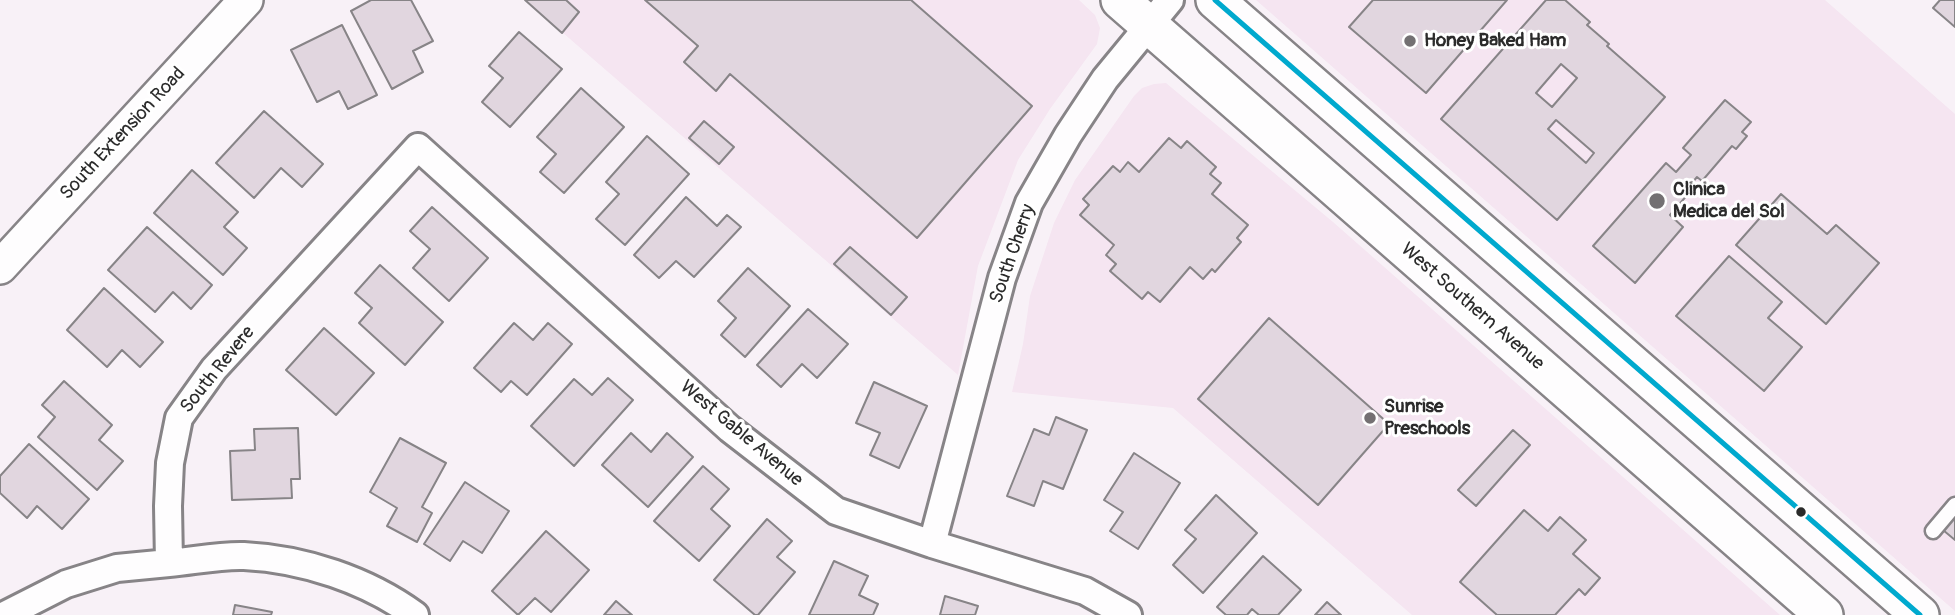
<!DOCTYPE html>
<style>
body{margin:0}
canvas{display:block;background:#f8f1f7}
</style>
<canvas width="1955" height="615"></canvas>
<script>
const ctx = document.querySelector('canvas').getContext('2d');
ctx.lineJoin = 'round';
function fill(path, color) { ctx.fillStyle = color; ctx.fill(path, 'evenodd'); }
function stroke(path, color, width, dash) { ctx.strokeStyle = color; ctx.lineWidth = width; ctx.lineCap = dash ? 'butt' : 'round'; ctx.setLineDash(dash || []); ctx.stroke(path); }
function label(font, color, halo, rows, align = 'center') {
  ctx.font = font + ' Pangolin,sans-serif'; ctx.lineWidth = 6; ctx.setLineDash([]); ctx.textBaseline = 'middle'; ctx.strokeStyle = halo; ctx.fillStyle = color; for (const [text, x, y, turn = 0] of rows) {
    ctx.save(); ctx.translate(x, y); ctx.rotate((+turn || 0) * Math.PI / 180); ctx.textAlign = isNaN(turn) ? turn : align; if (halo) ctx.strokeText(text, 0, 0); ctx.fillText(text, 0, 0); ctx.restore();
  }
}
fill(new Path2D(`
 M525 0H1079L1095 15 1100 28 1097 44 1050 109 1018 160 978 266 958 375Z
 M1256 0H1825L1955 114V611Z
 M1166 83 1333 222 1780 615H1412L1173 408 1012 392 1023 344 1030 296 1054 223 1075 180 1134 96 1142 88 1154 84Z`), '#f5e5f1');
const building = new Path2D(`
 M371 0H411L433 41 413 51 423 72 392 89 351 11Z
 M525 0H566L579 12 562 33Z
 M645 0H911L1032 106 917 238 730 74 716 91 684 62 698 46Z
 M1373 0H1507L1426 93 1349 27Z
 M1546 0H1565L1590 22 1587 25 1609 44 1607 46 1665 97 1557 220 1441 119ZM1561 64 1577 78 1552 107 1536 93ZM1556 120 1594 153 1586 163 1548 129Z
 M1940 0H1955V27L1933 8Z
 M342 25 377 95 348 109 339 91 317 102 291 50Z
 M519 32 562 69 510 127 482 102 503 78 489 66Z
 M581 88 624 127 564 193 540 172 556 154 537 137Z
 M1725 100 1751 122 1742 132 1747 136 1736 149 1732 146 1702 181 1697 177 1692 183 1695 186 1670 215 1683 227 1635 283 1593 246 1666 163 1676 172 1691 155 1683 148Z
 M264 111 323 164 302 187 281 168 254 198 216 163Z
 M704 121 734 147 719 164 689 138Z
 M647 136 689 174 625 245 596 219 619 194 606 182Z
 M1169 138 1181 148 1187 141 1216 167 1210 174 1221 183 1212 194 1248 225 1237 238 1241 242 1215 272 1212 269 1203 279 1190 267 1160 302 1148 292 1142 299 1110 271 1116 264 1106 255 1114 245 1080 215 1089 205 1083 199 1113 166 1120 172 1128 162 1139 172Z
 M192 170 238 212 224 227 247 248 223 275 154 213Z
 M1781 194 1827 234 1836 225 1879 263 1826 324 1736 245Z
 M686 197 717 226 727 215 741 227 694 277 676 261 659 278 634 255Z
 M432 207 488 258 449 301 413 268 430 249 410 231Z
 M147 227 212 285 191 309 173 292 155 312 108 270Z
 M850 247 907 297 891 315 834 264Z
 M1729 256 1782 302 1768 318 1802 347 1764 391 1676 316Z
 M380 265 443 322 405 365 359 323 372 308 355 293Z
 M748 268 790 306 745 357 721 335 736 318 718 301Z
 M104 288 163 342 140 367 122 350 107 367 67 330Z
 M808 309 848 344 817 378 802 364 781 387 757 365Z
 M1269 318 1389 424 1318 505 1198 399Z
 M514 323 533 340 548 323 572 344 527 395 511 381 501 392 474 368Z
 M324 328 374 373 336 415 286 370Z
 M608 378 633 400 574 466 531 426 574 379 592 395Z
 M64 381 112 425 99 440 123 461 97 490 38 437 55 417 42 405Z
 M874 382 927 406 899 468 870 455 880 433 856 423Z
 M1056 417 1087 430 1063 489 1043 481 1034 506 1007 496 1034 429 1049 435Z
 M298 428 300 479H291L292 498 232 500 230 451 255 450 254 429Z
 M1513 430 1530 445 1476 506 1458 490Z
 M631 433 651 452 667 433 693 457 648 507 602 465Z
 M400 438 446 463 422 507 432 513 417 542 387 526 397 508 370 492Z
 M29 444 89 499 62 529 37 506 27 518 0 493V476Z
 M1134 453 1180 483 1138 549 1110 531 1123 512 1104 500Z
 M703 466 729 489 711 509 730 526 699 561 654 521Z
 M465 482 509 511 482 553 463 541 450 561 424 544Z
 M1216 495 1257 533 1203 593 1173 565 1196 539 1185 530Z
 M1524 510 1548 531 1560 517 1586 540 1573 554 1600 578 1585 595 1579 589 1555 615H1497L1460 582Z
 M1955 516V540L1943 530Z
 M767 519 792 541 777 557 795 572 758 615H755L714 580Z
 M546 531 589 570 551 612 535 598 518 615 492 591Z
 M1263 556 1301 590 1278 615H1259L1252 609 1247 615H1226L1217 607Z
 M834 561 868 576 859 595 878 604 873 615H809Z
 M945 596 978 606 975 615H940Z
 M616 601 632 615H604Z
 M1327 602 1341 615H1315Z
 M235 605 272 612 271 615H233Z`);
fill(building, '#e1d6df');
stroke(building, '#878487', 2);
const service = new Path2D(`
 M1933 531 1955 505`);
const minor = new Path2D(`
 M932 544 1002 278 1029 203 1068 135 1105 79 1170 0
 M169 563C193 561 220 555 244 556 304 559 367 580 415 615
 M5 615 66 584 117 568 169 563 168 506 170 463 179 418 214 369 418 147 730 429 836 511 932 544 1085 591 1128 615`);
const tertiary = new Path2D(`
 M0 267 246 0`);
const secondary = new Path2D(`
 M1120 0 1824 615
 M1215 0 1920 615`);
stroke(service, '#878487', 19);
stroke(minor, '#878487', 32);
stroke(tertiary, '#878487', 38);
stroke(secondary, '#878487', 42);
stroke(service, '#fefdfe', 14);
stroke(minor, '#fefdfe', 26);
stroke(tertiary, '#fefdfe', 33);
stroke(secondary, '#fefdfe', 37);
stroke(new Path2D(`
 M1215 0 1920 615`), '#00a9ce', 5);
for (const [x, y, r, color] of [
 [1410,41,7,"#737072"],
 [1657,201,9,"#737072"],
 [1370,418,7,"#737072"],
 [1801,512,6,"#2b2b2b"]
]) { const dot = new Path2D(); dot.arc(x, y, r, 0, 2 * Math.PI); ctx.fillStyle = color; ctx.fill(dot); stroke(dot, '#fff', 2.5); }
label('bold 19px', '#2b2b2b', '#fff', [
 ["Honey Baked Ham",1424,41],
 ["Clinica",1673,190],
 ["Medica del Sol",1673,212],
 ["Sunrise",1384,407],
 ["Preschools",1384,429]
], 'left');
label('19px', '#2b2b2b', '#fff', [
 ["South Extension Road",123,134,-47],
 ["South Cherry",1013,254,-71],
 ["West Southern Avenue",1472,307,41],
 ["South Revere",218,370,-51],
 ["West Gable Avenue",741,434,40]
]);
</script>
